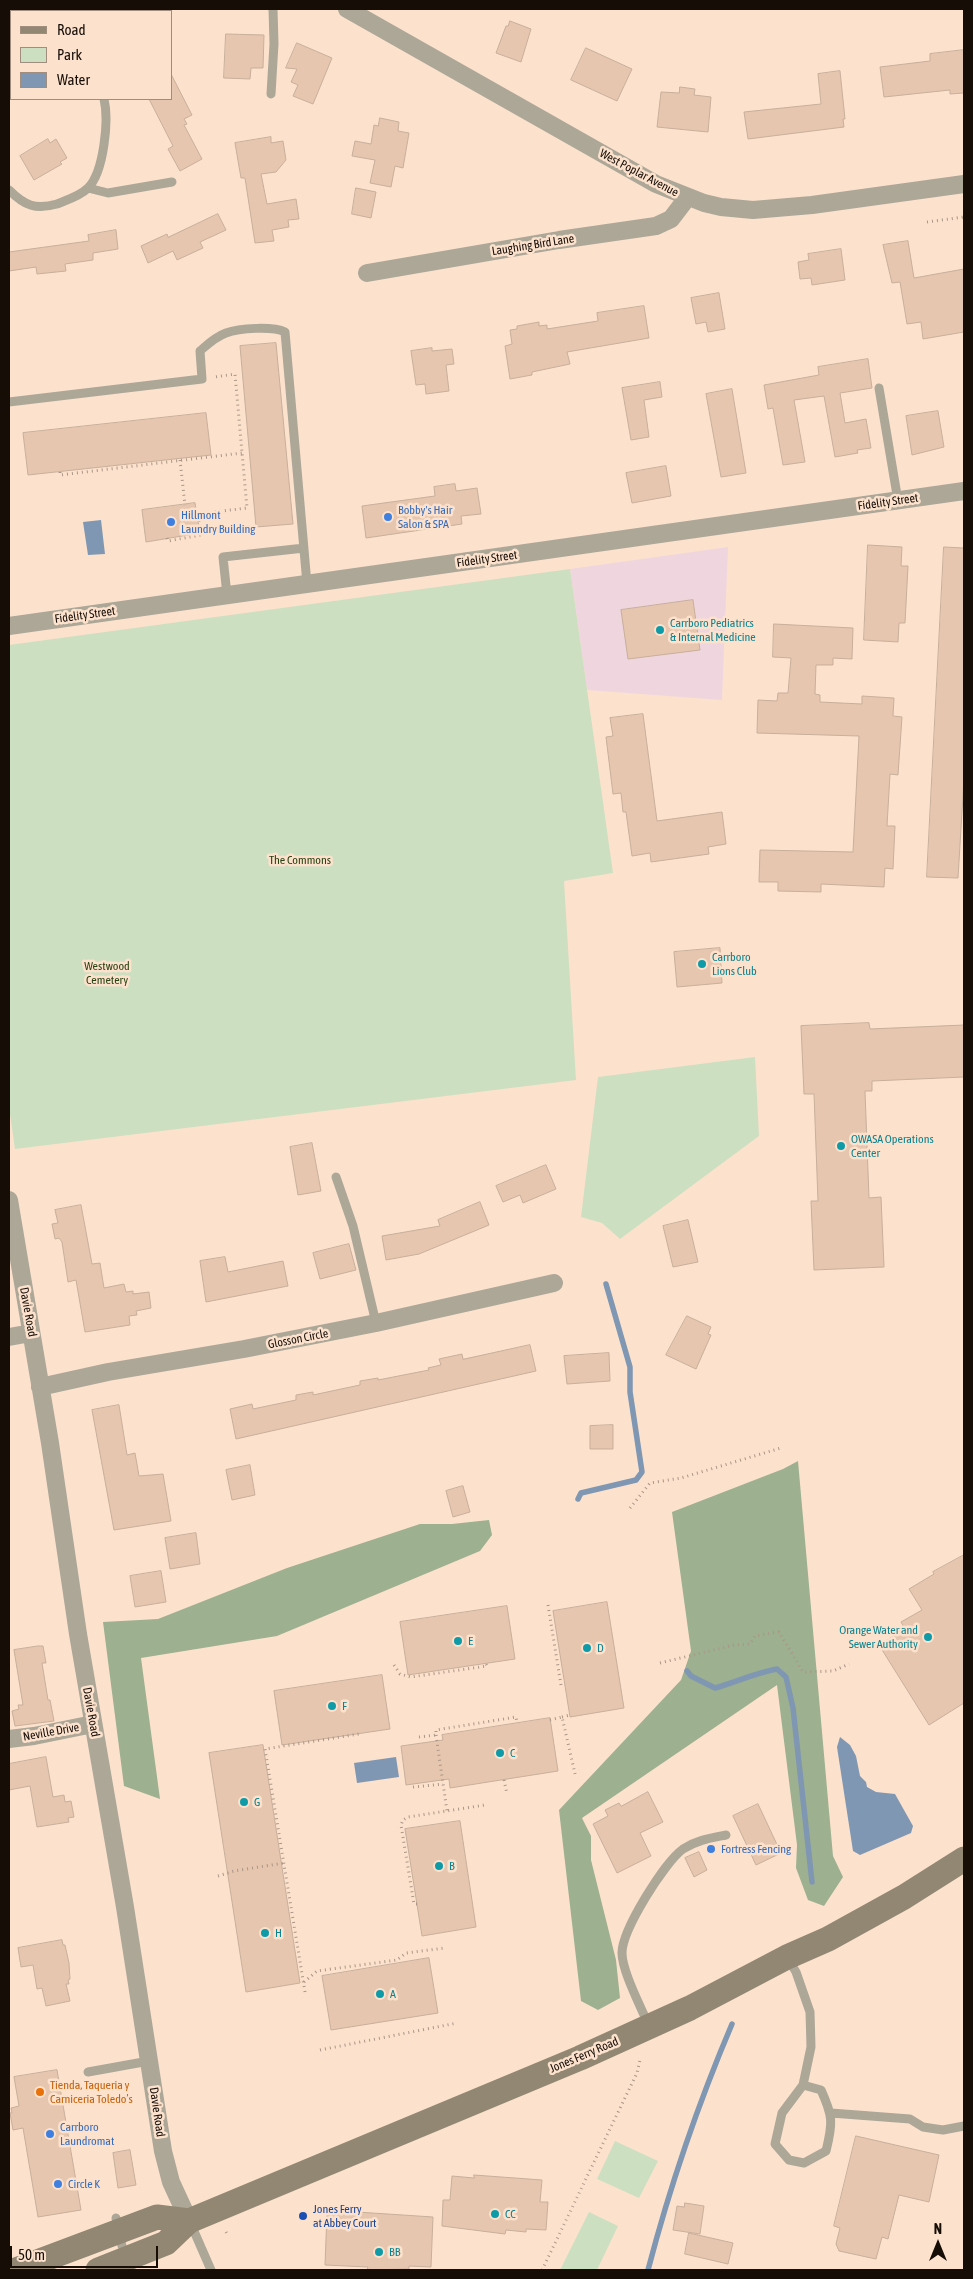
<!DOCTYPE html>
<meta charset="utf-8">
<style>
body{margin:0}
#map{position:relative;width:973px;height:2279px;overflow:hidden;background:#fce2cd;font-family:"Asap Condensed",sans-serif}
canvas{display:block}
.frame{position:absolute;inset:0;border:10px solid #160d07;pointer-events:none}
.legend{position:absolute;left:10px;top:10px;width:162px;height:90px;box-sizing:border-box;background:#fce2cd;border:1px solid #a08d7e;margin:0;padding:6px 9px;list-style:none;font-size:15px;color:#160d07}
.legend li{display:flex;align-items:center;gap:10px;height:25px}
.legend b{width:25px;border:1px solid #a08d7e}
.north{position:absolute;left:913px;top:2219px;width:50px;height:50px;-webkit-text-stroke:4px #fce2cd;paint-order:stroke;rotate:0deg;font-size:14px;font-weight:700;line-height:20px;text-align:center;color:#160d07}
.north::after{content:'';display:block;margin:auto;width:18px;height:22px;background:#160d07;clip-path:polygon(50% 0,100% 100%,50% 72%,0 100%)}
.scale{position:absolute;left:10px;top:2246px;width:148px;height:22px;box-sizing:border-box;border:2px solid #160d07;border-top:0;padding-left:6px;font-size:15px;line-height:18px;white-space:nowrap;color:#160d07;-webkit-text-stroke:4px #fce2cd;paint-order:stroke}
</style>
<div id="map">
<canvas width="973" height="2279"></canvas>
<div class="frame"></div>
<ul class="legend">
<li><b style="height:6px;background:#918772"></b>Road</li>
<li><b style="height:14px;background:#cddfc1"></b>Park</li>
<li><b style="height:14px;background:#7f97b2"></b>Water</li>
</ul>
<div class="north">N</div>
<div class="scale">50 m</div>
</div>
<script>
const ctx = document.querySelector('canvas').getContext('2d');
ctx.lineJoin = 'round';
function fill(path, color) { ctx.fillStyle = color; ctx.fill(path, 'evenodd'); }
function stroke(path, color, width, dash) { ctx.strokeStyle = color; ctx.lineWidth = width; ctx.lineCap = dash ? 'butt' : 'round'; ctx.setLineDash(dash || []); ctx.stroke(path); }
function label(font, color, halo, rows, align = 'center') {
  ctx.font = font + ' "Asap Condensed",sans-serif'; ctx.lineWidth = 5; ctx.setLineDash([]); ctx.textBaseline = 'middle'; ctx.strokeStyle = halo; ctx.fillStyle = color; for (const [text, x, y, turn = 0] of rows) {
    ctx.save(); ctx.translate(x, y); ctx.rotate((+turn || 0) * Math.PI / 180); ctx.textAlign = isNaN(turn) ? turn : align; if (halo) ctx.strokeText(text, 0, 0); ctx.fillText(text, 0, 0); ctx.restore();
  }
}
fill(new Path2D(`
 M728 547 722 700 587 690 570 569Z`), '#efd6de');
fill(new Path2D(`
 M570 569 613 873 564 881 576 1080 15 1149 9 1107V645Z
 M755 1057 759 1136 620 1239 602 1223 581 1217 598 1077Z
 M615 2141 658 2161 639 2198 597 2179Z
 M589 2212 618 2226 597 2270H560Z`), '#cddfc1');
fill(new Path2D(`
 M798 1461 833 1856 843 1877 824 1906 808 1900 796 1868 797 1845 777 1685 582 1818 591 1836V1860L616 1960 620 1998 598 2010 581 2001 559 1810 681 1680 691 1651 672 1512 783 1469Z
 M489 1520 492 1535 480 1551 277 1636 141 1658 160 1799 124 1786 103 1622 158 1619 287 1568 420 1524H452Z`), '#9db090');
fill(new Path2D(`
 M101 520 105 554 88 555 83 522Z
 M840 1737 850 1745 856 1756 860 1776 866 1782 867 1787 876 1792 895 1794 913 1826 911 1833 860 1855 853 1851 837 1747Z
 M396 1757 399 1777 357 1783 354 1763Z`), '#7f97b2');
stroke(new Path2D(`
 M578 1499 581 1493 636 1480 642 1472 630 1392V1367L606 1284
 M687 1671 691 1676 715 1688C736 1682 755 1673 777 1669L786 1677 793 1708 812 1882
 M648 2270C670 2186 698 2104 732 2024`), '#7f97b2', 5.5);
const building = new Path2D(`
 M510 21 531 29 521 62 496 53 506 26H508Z
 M226 34 264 35 263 68H251L250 79 224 78Z
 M297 43 332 58 313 104 293 96 298 85 291 82 297 69 286 68Z
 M586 48 632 69 617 101 571 80Z
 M964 50V93L950 94V90L884 97 880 67 930 61V54Z
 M840 71 845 119H843L844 127 748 139 744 112 821 104 818 74Z
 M171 74 192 115 184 119 187 124 184 125 202 159 180 171 168 149 173 146 149 99H171Z
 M680 87 695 89 694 95 711 97 708 132 657 127 661 92 679 93Z
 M380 118 399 122 398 131 409 133 403 168 395 166 391 187 370 183 375 160 352 156 355 141 371 144 374 125 378 126Z
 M271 137V143L283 141 286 160 276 172 261 174 267 204 296 199 299 219 288 220 289 227 272 230 274 241 255 243 245 178H241L235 143Z
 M48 139 50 143 56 139 67 158 60 162 62 164 34 180 20 156Z
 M356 188 376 192 371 218 352 214Z
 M218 214 226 230 200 242 203 248 177 260 173 251 148 263 141 246 167 234 168 237Z
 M116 230 118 249 93 253V260L65 264 66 271 37 274 36 267 9 271V252L89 241 88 235Z
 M908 241 914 278 964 269V332L923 339 921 322 907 324 900 282 892 283 883 245Z
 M841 249 845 280 812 285 811 278 800 279 798 262 809 260 808 254Z
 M719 293 725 329 708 332 706 322 696 324 691 298Z
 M644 306 649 338 567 352 570 364 532 372V375L510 379 505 346 512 344 510 330 517 329V326L539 322V326L547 325V329L598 321 597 313Z
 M276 343 293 524 256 527 240 346Z
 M432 348V351L452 349 454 364 446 365 449 391 426 394 425 384 416 385 411 351Z
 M868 359 872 388 840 393 845 423 866 419 871 448 857 450 858 453 835 457 824 396 794 400 805 462 783 465 773 408 768 409 764 385 819 375 818 367Z
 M660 382 662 397 644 400 649 437 631 440 622 388Z
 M732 389 746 473 721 477 706 394Z
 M938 411 944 447 912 455 906 416Z
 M206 413 211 455 28 475 23 433Z
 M666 466 671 496 632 503 626 473Z
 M455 484 456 491 477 488 481 514 461 516 462 524 366 538 362 506 435 496 434 487Z
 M195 503 200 533 146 542 142 510Z
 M868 545 902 547 901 566H908L905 623H899L898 642 864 640Z
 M944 547 964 548V779L958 878 927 877Z
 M693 600 700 650 628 659 621 610Z
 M774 624 853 628 852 659 833 658V665H816L815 694 820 695V702L862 704V696L894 698 893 716 902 717 898 775 890 774 887 826H895L893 869 885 868 884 887 821 884V892L778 891V882H759L760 850 853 852 859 736 757 733 758 700 777 701 778 693H788L791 658 773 657Z
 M643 714 657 821 722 812 726 844 708 847 709 854 651 862 650 853 632 856 626 812H623L621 793 613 794 606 737 613 736 610 718Z
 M720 948 722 983 677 987 674 952Z
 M869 1023 870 1029 964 1025V1077L872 1081V1091H865L869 1198 881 1197 884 1267 814 1270 811 1201H818L814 1094H804L801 1026Z
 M312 1143 321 1191 298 1195 290 1147Z
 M546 1165 556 1189 523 1203 520 1195 503 1202 496 1186Z
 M480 1202 489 1225 419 1254 386 1260 382 1236 440 1226 438 1220Z
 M81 1205 92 1264 100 1263 104 1288 124 1284 126 1292 133 1291V1294L149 1292 151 1308 136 1311 137 1315 129 1316 130 1325 85 1332 76 1280 68 1282 62 1242 59 1238 55 1239 52 1224 58 1223 55 1210Z
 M688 1220 698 1262 673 1267 663 1226Z
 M349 1244 356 1270 320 1279 313 1253Z
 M225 1257 228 1272 283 1261 288 1286 206 1302 200 1261Z
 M687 1316 711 1327 708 1334 711 1335 696 1369 666 1355Z
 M530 1345 536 1371 236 1439 230 1409 252 1404 253 1409 296 1400V1395L313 1392V1395L360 1385V1381L378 1378V1380L429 1370 428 1368 441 1365 439 1359 462 1354 463 1359Z
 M609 1353 610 1381 567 1384 564 1356Z
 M119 1405 127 1455 135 1453 139 1476 163 1474 171 1521 114 1530 92 1410Z
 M613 1425V1449H590V1426Z
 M250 1465 255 1495 232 1500 226 1470Z
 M463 1486 470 1512 453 1517 446 1491Z
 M196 1533 200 1564 170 1569 165 1538Z
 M964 1555V1703L929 1725 879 1645 905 1629 901 1622 922 1610 909 1589 934 1574 933 1572Z
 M161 1571 166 1602 135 1607 130 1576Z
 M607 1602 624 1708 570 1717 553 1611Z
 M507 1606 515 1659 408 1675 400 1622Z
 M38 1646H43L46 1663H42L48 1700H50L54 1721 15 1726 12 1711 19 1709 18 1705H23L14 1650Z
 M382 1675 390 1729 282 1745 274 1691Z
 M550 1718 558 1771 450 1788 449 1779 406 1785 401 1746 443 1740 442 1735Z
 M263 1745 300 1983 246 1992 209 1753Z
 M46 1757 53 1797 64 1795 65 1802 71 1801 74 1817 68 1818 69 1822 37 1827 30 1786 9 1790V1764Z
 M648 1792 663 1822 640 1833 651 1856 617 1873 593 1824 608 1816 605 1810 619 1803 621 1806Z
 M758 1804 781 1853 756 1865 733 1816Z
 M460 1821 476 1927 422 1936 405 1829Z
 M699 1852 707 1870 694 1877 685 1858Z
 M62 1940 63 1945H65L69 1963 70 1979 68 1980 69 1984H66L70 2001 46 2006 42 1988 37 1989 33 1965 21 1967 18 1948Z
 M429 1958 438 2013 331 2030 322 1976Z
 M57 2070 81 2210 38 2217 23 2128 13 2130 10 2113H12L11 2108 19 2106 14 2077Z
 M856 2136 939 2155 929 2202 899 2195 888 2239 882 2237 876 2259 839 2251 836 2244 840 2228 834 2226Z
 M130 2150 136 2185 118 2188 113 2153Z
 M474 2175 542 2180 540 2202H548L546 2230 526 2229V2232L506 2230 505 2234 442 2226 443 2200H450L452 2176 474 2178Z
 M685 2203 704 2206 700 2234 673 2230 677 2206 684 2207Z
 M357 2212 433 2217 431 2267 409 2266V2269L367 2270 368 2267 325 2265 327 2213 357 2214Z
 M689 2233 733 2243 728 2264 685 2254Z`);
fill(building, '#e6c6ae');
stroke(building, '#c8af9b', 1);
stroke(new Path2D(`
 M927 222 964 217
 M180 460 185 505
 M60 472V475L242 453
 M167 538 168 541 201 535 198 514 247 508 235 374 215 377
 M630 1508 650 1483 681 1478 781 1448
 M548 1605 561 1685H565
 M660 1663 734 1645 750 1644 755 1636 779 1632 803 1672 833 1671 849 1664
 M394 1665 400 1674 411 1677 487 1666 486 1664
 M562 1717 570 1715
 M550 1720 562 1717 575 1774
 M436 1735 447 1811
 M419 1737 436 1735V1730L516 1717 517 1723
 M504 1780 507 1794
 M413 1787 443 1784
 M218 1876 234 1871 284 1863
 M417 1904H414L401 1825 403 1820 408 1817 485 1805
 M304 1982 317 1971 397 1960 406 1953 445 1948
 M305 1992 265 1749 359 1734
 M320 2050 457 2023
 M226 2232 228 2236
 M542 2270 637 2073 640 2060`), '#aa9686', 3, [1, 4]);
stroke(new Path2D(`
 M271 94 274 44 273 9
 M88 188 108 193 172 182
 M9 190C25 206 36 210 57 204 67 200 80 196 88 188 104 172 109 120 104 99
 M879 388 898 501
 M9 402 202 379 200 351C208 344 215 337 226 333 239 328 273 326 285 332L307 584
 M227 595 223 557 304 548
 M336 1177 353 1226 376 1323
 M788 1959 796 1972 810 2012 811 2047 803 2085 782 2113 775 2144 789 2160 804 2163 826 2151C833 2123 833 2116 821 2090L803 2085
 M648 2024C641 2007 622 1971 622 1953 622 1930 664 1863 683 1849 697 1840 711 1838 726 1835
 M88 2072 149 2061
 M831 2113 910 2119 923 2127 943 2130 964 2126
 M116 2218 122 2246
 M190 2222 211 2270`), '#ada798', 9);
stroke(new Path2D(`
 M347 9 656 184 704 203 721 207 753 210 812 205 964 184
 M92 11 97 9
 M9 62 11 60
 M367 273 559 240 656 226 671 219 687 198
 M9 626 964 491
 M9 1200 50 1443 78 1634 125 1907 163 2151 171 2182 189 2221
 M9 1337 31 1333
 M40 1387 108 1372 244 1349 376 1323 554 1283
 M9 1739 34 1736 93 1724`), '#ada798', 18);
stroke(new Path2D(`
 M16 2270 157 2217 189 2221
 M98 2270 166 2243 189 2221 580 2058 690 2008 787 1957 828 1939 904 1897 964 1859`), '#918772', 25);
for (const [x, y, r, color] of [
 [388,517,5,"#3f7fe0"],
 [171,522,5,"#3f7fe0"],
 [660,630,5,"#0f9aa8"],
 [702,964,5,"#0f9aa8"],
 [841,1146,5,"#0f9aa8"],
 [928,1637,5,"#0f9aa8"],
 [458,1641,5,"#0f9aa8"],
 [587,1648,5,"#0f9aa8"],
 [332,1706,5,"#0f9aa8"],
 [500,1753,5,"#0f9aa8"],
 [244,1802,5,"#0f9aa8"],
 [711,1849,5,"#3f7fe0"],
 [439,1866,5,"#0f9aa8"],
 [265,1933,5,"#0f9aa8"],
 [380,1994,5,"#0f9aa8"],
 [40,2092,5,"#e8710a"],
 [50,2134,5,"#3f7fe0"],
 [58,2184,5,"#3f7fe0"],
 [495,2214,5,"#0f9aa8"],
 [303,2216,5,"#1a4fb4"],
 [379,2252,5,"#0f9aa8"]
]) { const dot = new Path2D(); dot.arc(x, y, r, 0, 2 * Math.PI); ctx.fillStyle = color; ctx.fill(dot); stroke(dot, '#fce2cd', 2); }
label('12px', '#160d07', '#fce2cd', [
 ["West Poplar Avenue",639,173,28],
 ["Laughing Bird Lane",533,245,-9],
 ["Fidelity Street",888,502,-8],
 ["Fidelity Street",487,559,-8],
 ["Fidelity Street",85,615,-8],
 ["Davie Road",28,1312,80],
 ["Glosson Circle",298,1339,-11],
 ["Davie Road",91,1712,80],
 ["Neville Drive",51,1732,-10],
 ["Jones Ferry Road",584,2055,-23],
 ["Davie Road",157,2112,82]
]);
label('12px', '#366cbe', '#fce2cd', [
 ["Bobby's Hair",398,510],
 ["Salon & SPA",398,524],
 ["Hillmont",181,515],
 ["Laundry Building",181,529],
 ["Fortress Fencing",721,1849],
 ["Carrboro",60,2127],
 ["Laundromat",60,2141],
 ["Circle K",68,2184]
], 'left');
label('12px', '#0d838f', '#fce2cd', [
 ["Carrboro Pediatrics",670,623],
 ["& Internal Medicine",670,637],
 ["Carrboro",712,957],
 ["Lions Club",712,971],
 ["OWASA Operations",851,1139],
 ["Center",851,1153],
 ["Orange Water and",918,1630,"right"],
 ["Sewer Authority",918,1644,"right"],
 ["E",468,1641],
 ["D",597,1648],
 ["F",342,1706],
 ["C",510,1753],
 ["G",254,1802],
 ["B",449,1866],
 ["H",275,1933],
 ["A",390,1994],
 ["CC",505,2214],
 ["BB",389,2252]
], 'left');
label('12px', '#284111', '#fce2cd', [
 ["The Commons",300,860],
 ["Westwood",107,966],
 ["Cemetery",107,980]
]);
label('12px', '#c56008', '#fce2cd', [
 ["Tienda, Taqueria y",50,2085],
 ["Carniceria Toledo’s",50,2099]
], 'left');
label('12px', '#164399', '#fce2cd', [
 ["Jones Ferry",313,2209],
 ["at Abbey Court",313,2223]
], 'left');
</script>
